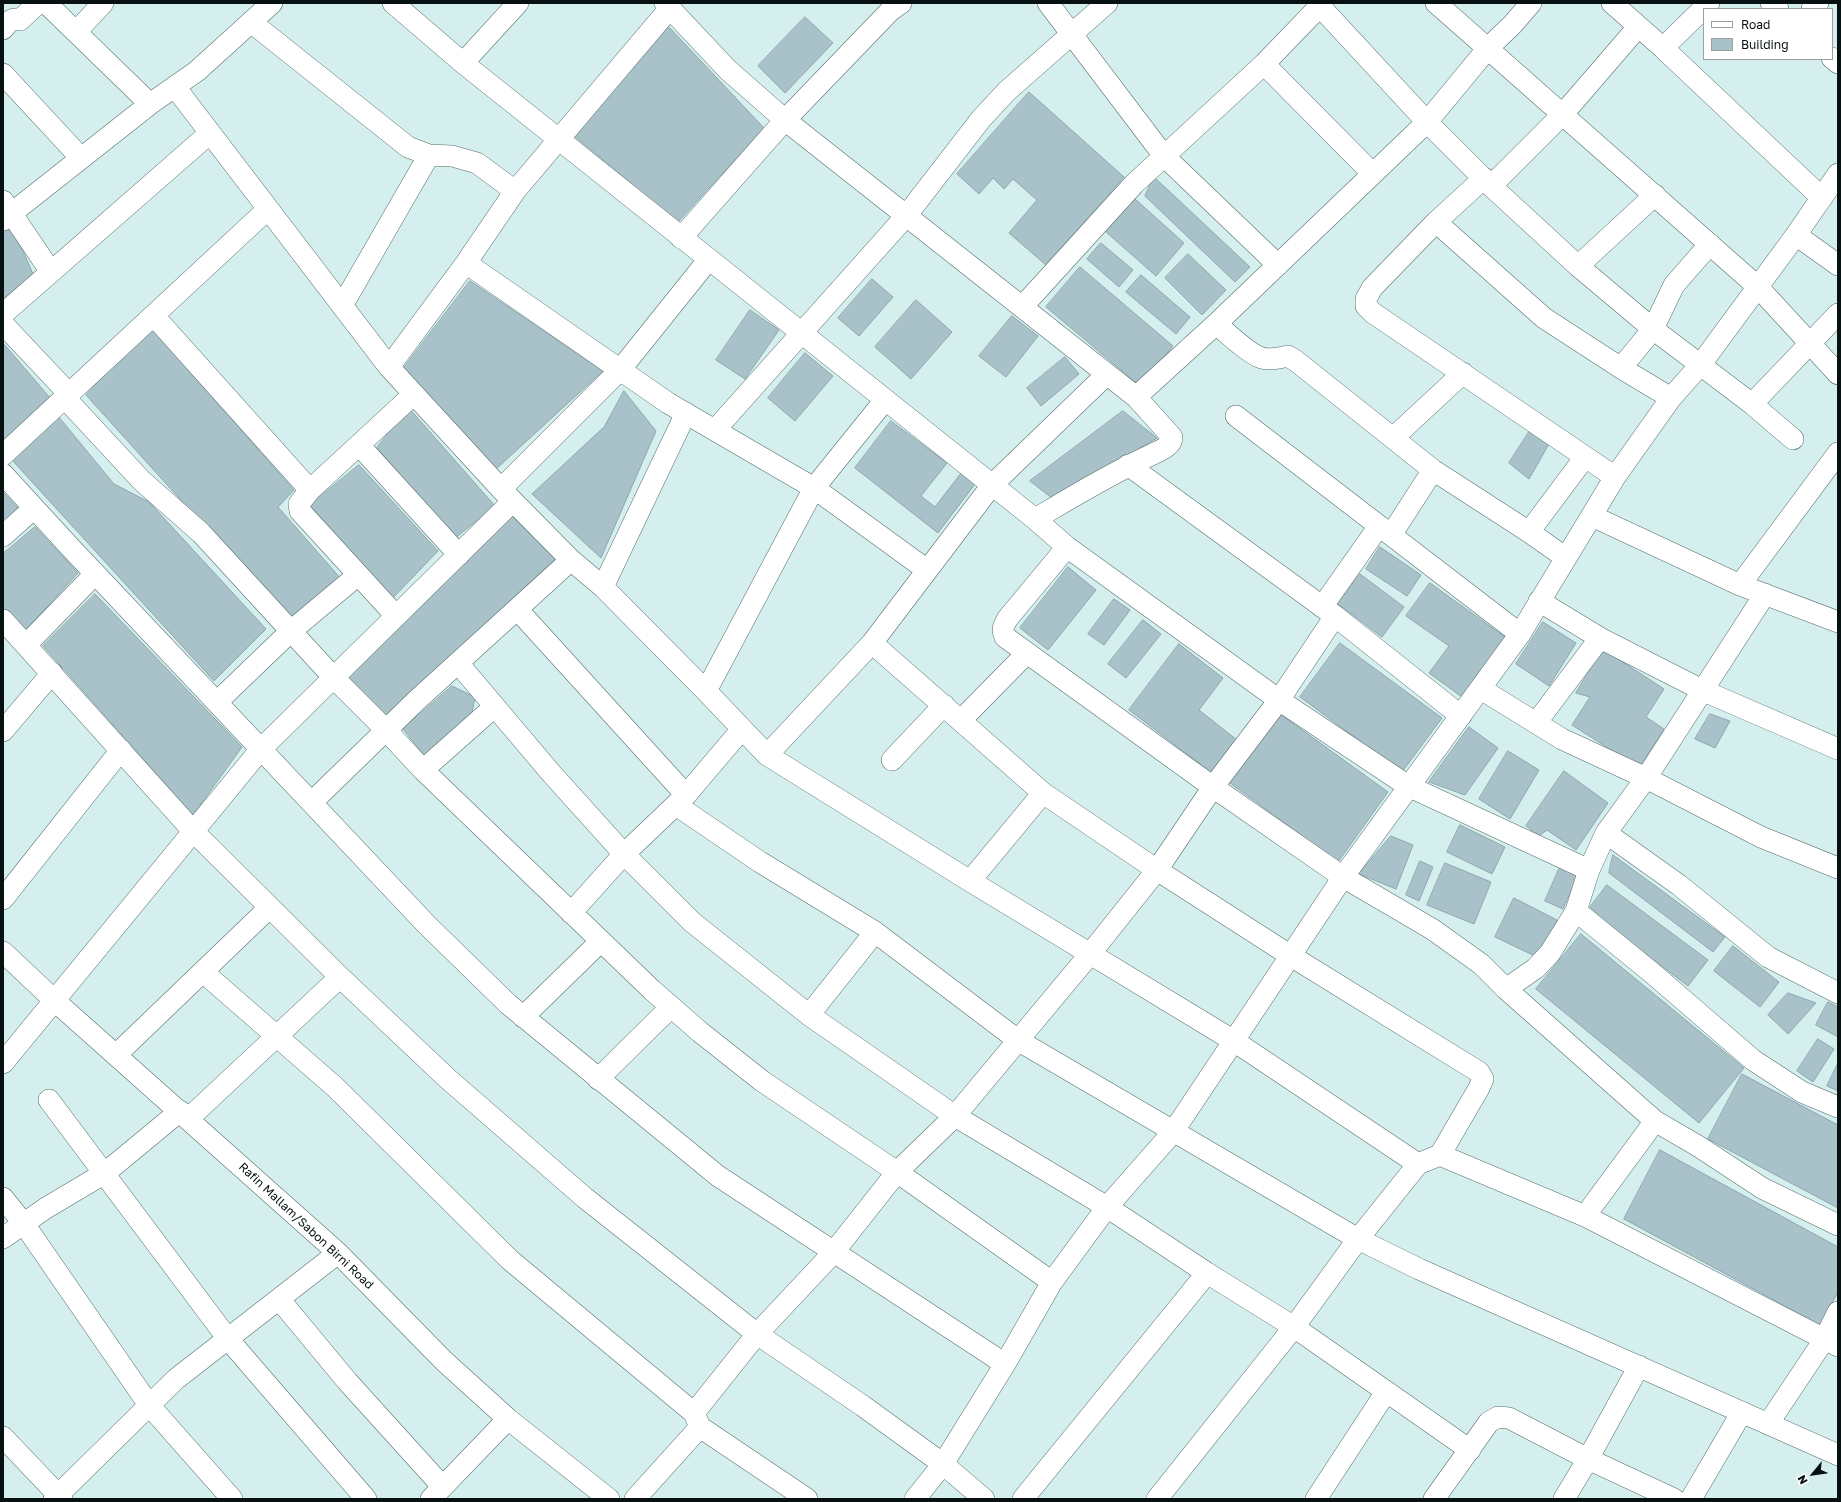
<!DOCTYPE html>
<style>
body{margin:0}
#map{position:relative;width:1841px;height:1502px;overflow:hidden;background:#d4efed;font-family:"Golos Text",sans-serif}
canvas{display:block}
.frame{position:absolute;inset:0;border:4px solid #081111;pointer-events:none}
.legend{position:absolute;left:1703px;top:8px;width:130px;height:52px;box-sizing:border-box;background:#fff;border:1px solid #9ca0a0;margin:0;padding:5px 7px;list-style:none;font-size:12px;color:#081111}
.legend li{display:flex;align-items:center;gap:8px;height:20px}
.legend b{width:20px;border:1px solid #9ca0a0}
.north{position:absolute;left:1793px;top:1454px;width:40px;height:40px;-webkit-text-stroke:3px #fff;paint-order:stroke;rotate:241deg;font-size:11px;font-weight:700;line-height:16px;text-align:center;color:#081111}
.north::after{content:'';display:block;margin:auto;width:14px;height:18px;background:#081111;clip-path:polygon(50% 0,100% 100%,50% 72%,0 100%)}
</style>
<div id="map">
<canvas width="1841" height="1502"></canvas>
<div class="frame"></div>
<ul class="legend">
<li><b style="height:5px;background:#fff"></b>Road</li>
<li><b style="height:11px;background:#a9c1c9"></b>Building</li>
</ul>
<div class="north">N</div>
</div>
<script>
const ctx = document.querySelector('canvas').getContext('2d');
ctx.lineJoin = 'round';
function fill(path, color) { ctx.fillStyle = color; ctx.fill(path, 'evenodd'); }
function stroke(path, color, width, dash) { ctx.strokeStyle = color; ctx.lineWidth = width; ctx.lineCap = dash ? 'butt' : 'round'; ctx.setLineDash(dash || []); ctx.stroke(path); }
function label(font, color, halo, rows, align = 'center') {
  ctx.font = font + ' "Golos Text",sans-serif'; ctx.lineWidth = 3.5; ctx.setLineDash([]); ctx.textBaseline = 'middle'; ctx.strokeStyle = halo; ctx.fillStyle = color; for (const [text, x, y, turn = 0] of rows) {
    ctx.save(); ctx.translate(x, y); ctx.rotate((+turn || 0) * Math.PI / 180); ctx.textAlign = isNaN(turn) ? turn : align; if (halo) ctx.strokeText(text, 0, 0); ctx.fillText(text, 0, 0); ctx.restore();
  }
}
const building = new Path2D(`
 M805 17 833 43 785 93 758 66Z
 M668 26 764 128 678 222 574 136Z
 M1029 92 1124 177 1046 265 1009 233 1037 200 1013 179 1004 189 993 178 979 194 957 174Z
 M1154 177 1250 267 1235 282 1145 196Z
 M1134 198 1184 243 1156 276 1105 231Z
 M12 226 33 274 3 300V232Z
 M1101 243 1133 270 1119 287 1087 259Z
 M1188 254 1226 290 1202 315 1165 278Z
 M1080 267 1173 346 1140 386 1046 307Z
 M1141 275 1190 317 1176 334 1126 292Z
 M872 279 893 297 859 336 838 318Z
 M470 281 603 371 495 470 403 369Z
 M916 300 952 332 911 379 875 347Z
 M750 310 779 330 745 379 716 360Z
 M1012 316 1038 336 1006 377 979 356Z
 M151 328 294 490 278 507 342 580 290 621 86 395Z
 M3 343 51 399 3 441Z
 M805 353 833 376 795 421 768 398Z
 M1065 357 1079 374 1041 406 1027 388Z
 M624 391 656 431 601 558 532 494 604 427Z
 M408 407 495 506 454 539 377 448Z
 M1123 411 1157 438 1053 499 1030 481Z
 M58 416 114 484 149 502 266 629 214 681 12 460Z
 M891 421 947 463 921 496 935 507 961 473 975 484 938 533 855 468Z
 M1531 429 1549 444 1529 479 1509 463Z
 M359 465 438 551 390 601 310 505Z
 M3 492 18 508 3 522Z
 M513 517 555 559 387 716 349 678Z
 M35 527 78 573 22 634 3 610V554Z
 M1380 547 1421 575 1407 596 1366 569Z
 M1068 567 1096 590 1048 650 1020 628Z
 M1360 574 1404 607 1382 637 1338 604Z
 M1430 583 1505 637 1462 697 1429 673 1449 646 1406 616Z
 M95 594 242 747 193 815 43 646Z
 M1114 599 1130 610 1104 645 1088 634Z
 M1143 620 1161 634 1126 678 1108 664Z
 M1543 622 1576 643 1549 686 1516 664Z
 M1340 643 1442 718 1402 772 1300 697Z
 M1179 644 1223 678 1199 710 1237 740 1212 773 1129 710Z
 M1603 649 1664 689 1646 717 1664 729 1639 768 1572 725 1590 697 1576 693Z
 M452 686 475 697 471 718 426 758 403 729Z
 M1280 714 1388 792 1338 862 1230 783Z
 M1710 714 1730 721 1715 748 1695 739Z
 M1469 727 1498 748 1465 795 1429 782Z
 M1508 751 1539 770 1510 819 1479 799Z
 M1564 771 1608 803 1576 850 1547 830 1539 836 1526 826Z
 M1460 825 1505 847 1492 874 1447 852Z
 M1391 836 1413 845 1396 889 1359 874Z
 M1613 855 1725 937 1713 952 1609 873Z
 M1420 861 1433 867 1419 901 1406 895Z
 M1445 863 1491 882 1474 924 1427 905Z
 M1560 867 1578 875 1563 909 1545 901Z
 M1607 885 1708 960 1688 986 1588 910Z
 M1514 898 1557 920 1539 958 1495 937Z
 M1581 934 1744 1068 1699 1123 1536 989Z
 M1733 946 1779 982 1760 1007 1714 971Z
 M1788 993 1816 1003 1788 1034 1768 1015Z
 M1828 1002 1838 1007V1037L1816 1025Z
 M1818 1039 1834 1049 1813 1082 1797 1071Z
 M1838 1063V1091L1827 1086Z
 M1742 1074 1838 1125V1208L1708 1139Z
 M1660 1150 1838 1247V1292L1820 1325 1624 1219Z`);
fill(building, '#a9c1c9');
stroke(building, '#8ea6ad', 1);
const minor = new Path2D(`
 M46 3 150 104
 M393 3 463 63 1035 519 1067 547 1279 700 1408 786 1589 870
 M665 3 728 70 785 120 1136 397 1172 437C1172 446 1161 450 1153 454 1112 473 1074 496 1035 519
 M1048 3 1164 156 1278 265
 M1317 3 1427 122 1491 186 1578 266 1653 329 1752 404 1793 439
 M1436 3 1758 287 1838 374
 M1612 3 1663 48 1822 198
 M1771 3 1778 9
 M1812 9 1818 3
 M251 22 408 147 429 155 452 156 477 163 515 191
 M3 29C9 22 11 17 20 20L38 3
 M76 32 103 3
 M1663 48 1709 3
 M1832 58 1838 63
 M463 63 518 3
 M1264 64 1372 173
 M3 74 80 157
 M175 87 389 367 501 489 571 560 603 587 706 691 767 755 970 881 1234 1041 1418 1164
 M1484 178 1436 222 1372 288 1366 299V306L1373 313 1615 477
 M1491 186 1563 114 1638 27
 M3 201 51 272
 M3 220 150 104 197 71 272 3
 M1436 222 1544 318 1621 368 1671 398
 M1796 235 1838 265
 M681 238 785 120 890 11 901 3
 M466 263 668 403 814 488 927 570
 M1578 266 1655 195
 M342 306 429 155
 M1022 307 1134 184 1264 64 1320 6
 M3 314 210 133
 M154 316 310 490
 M3 324 69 394
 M1216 324C1230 335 1244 350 1259 357 1268 361 1279 358 1288 356L1296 361 1433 470 1529 532 1566 558
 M389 367 466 263 515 191 670 8
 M1621 368 1653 329 1674 285 1710 244
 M1136 397 1216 324 1427 122 1488 48 1513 24 1531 3
 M65 398 142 481 201 533 334 678 386 730 423 770 652 990 700 1032 762 1081 897 1172 1052 1282
 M1752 404 1838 314
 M1236 416 1520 634
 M715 430 906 216 981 119 1007 91 1107 3
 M1393 438 1463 373
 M359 445 459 555
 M3 455 268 209
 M1128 465 1335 616 1461 716
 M3 474 70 547 427 925 508 1004 718 1176 1005 1364
 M501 489 620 370 709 259
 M1592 516 1740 585 1838 622
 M1529 532 1585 457
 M1391 535 1433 470
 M3 536 34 508
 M1067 547 1008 618C1004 625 1001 629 1005 637L1213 787 1343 877 1432 929 1481 964 1506 989 1655 1121 1698 1146 1762 1188 1838 1225
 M1740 585 1838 453
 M603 587 686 413
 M1539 601 1600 638 1704 691 1838 749
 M1322 607 1379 526
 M517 609 686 795
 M396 616 300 511 299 504 310 490 414 394
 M3 620 193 831 340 977 448 1079 585 1198 757 1334 863 1406 943 1464 984 1499
 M872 643 1043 793 1157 870 1291 956 1479 1072 1483 1079 1479 1088 1440 1155 1418 1164 1358 1239 1294 1327 1157 1499
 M26 645 95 574
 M458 663 551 773 624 854 692 922 809 1015 955 1116 1107 1207 1207 1273 1294 1327 1470 1450
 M1481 689 1562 739 1646 778 1761 837 1838 868
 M706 691 814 488 885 400
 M217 702 291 631 358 575
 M961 720 1027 653
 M1536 723 1600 638
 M3 731 52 673
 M767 755 872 643 992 485 1107 374
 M892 760 944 705
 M423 770 494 707
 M312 802 417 700 571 560
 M676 805 760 862 875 932 1019 1041 1358 1239 1419 1269 1838 1455
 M1606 833 1679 885 1768 957 1838 993
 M970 881 1043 793
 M3 899 121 750
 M1576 911 1651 972 1753 1060 1802 1092 1838 1107
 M571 913 624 854 686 795 742 729
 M3 952 55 1001 338 1253 444 1361 508 1419 609 1499
 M203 972 335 1087 510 1260 694 1413
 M1506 989 1536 968 1550 953 1576 911 1589 870 1606 833 1646 778 1765 594
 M809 1015 875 932
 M523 1017 601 941
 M116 1055 269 908
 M3 1063 261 749 513 501
 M598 1079 671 1007
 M49 1100 228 1339 366 1499
 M188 1119 340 977
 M1440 1155 1585 1216 1838 1346
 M3 1198 24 1224 149 1405 232 1499
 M1585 1216 1655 1121
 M3 1238 46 1208 105 1173 180 1111
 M279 1299 347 1381 442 1486
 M1768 1424 1824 1340 1838 1312
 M700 1427 807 1499
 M3 1437 62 1499
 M54 1499 176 1379 338 1253
 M431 1499 508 1419
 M635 1499 700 1427 694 1413 757 1334 833 1253 897 1172 955 1116 1090 954 1157 870 1213 787 1279 700 1335 616
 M915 1499 943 1464 1005 1364 1052 1282 1107 1207 1173 1132 1343 877 1520 634 1615 477 1671 398 1701 364 1796 235 1838 174
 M1023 1499 1207 1273
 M1316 1499 1386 1392
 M1434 1499 1489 1422 1498 1417 1509 1418 1588 1459 1674 1499
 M1564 1499 1588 1459 1639 1366
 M1691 1499 1742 1412`);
stroke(minor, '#556e6c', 22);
stroke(minor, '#fff', 21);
label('12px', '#081111', '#fff', [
 ["Rafin Mallam/Sabon Birni Road",306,1226,43]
]);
</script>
